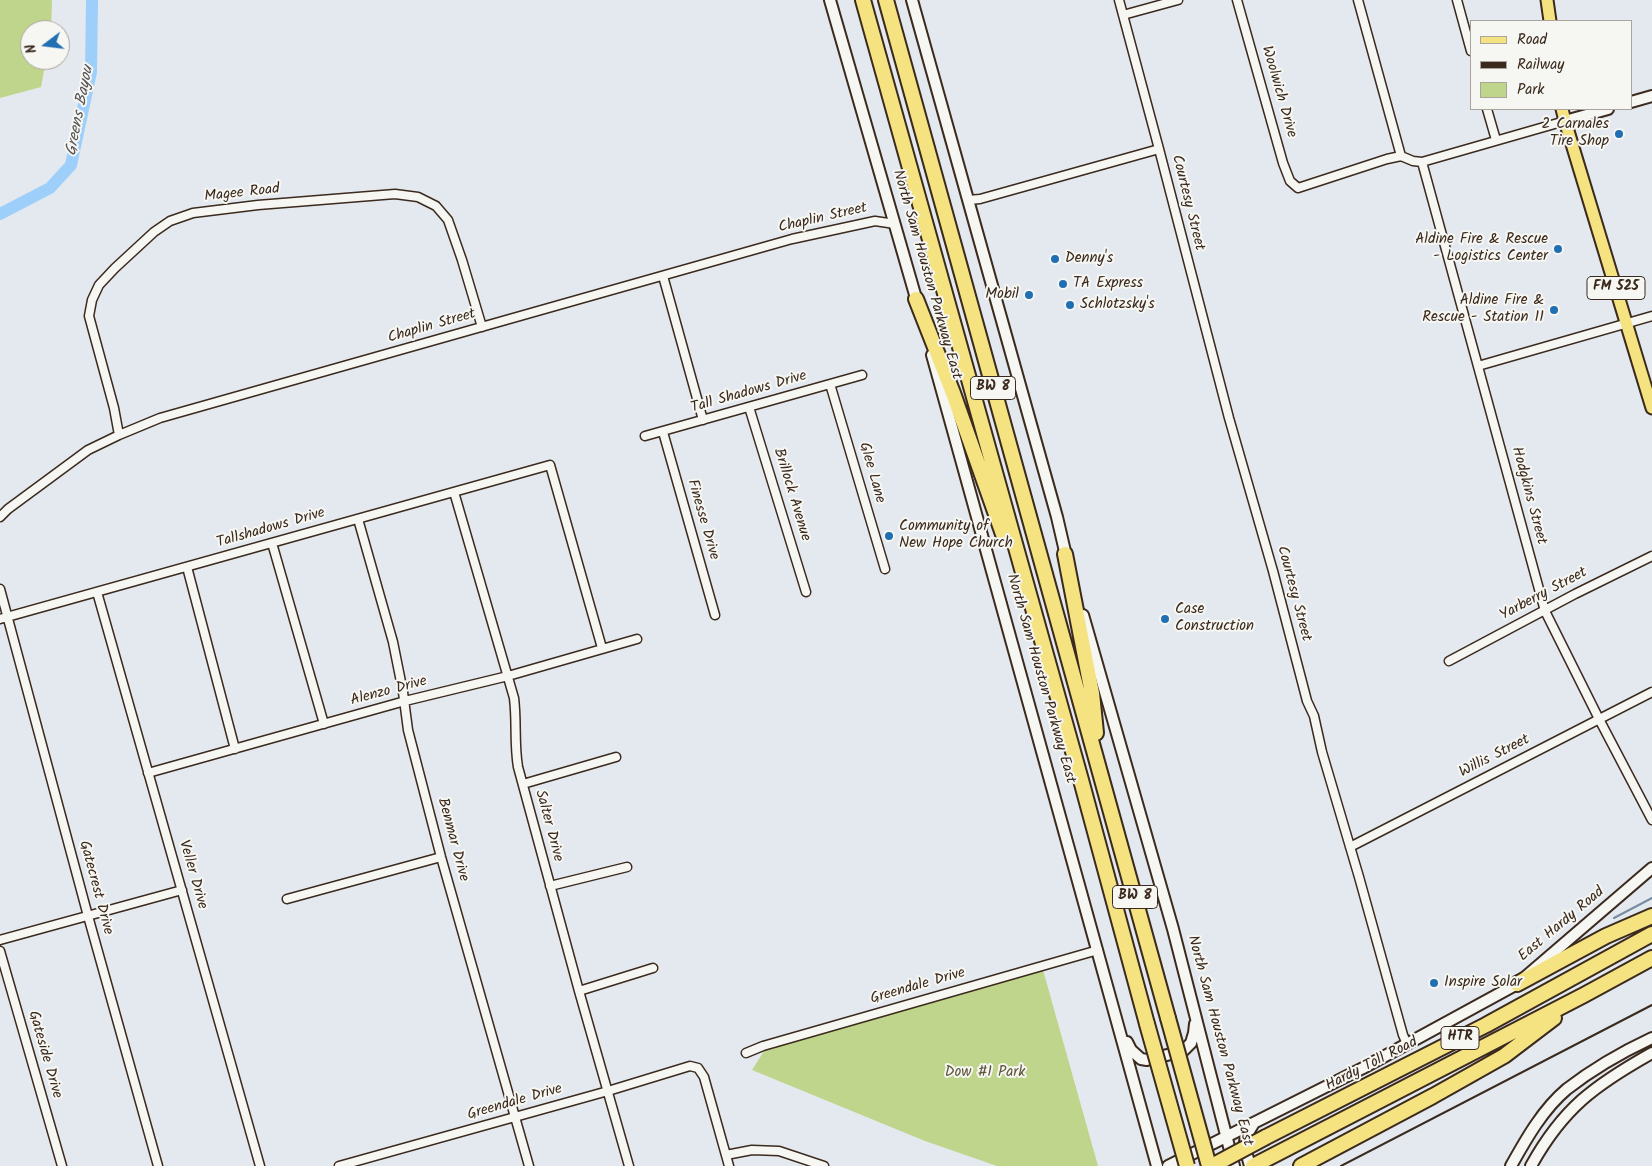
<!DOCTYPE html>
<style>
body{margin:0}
#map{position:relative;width:1652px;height:1166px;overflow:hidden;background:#e4e9ef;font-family:Kalam,sans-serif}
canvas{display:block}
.legend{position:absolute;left:1470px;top:20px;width:162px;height:90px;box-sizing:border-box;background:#f6f6f2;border:1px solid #aba49d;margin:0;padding:6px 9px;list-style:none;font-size:15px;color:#3b2a1e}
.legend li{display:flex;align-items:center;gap:10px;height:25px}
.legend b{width:25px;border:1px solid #aba49d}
.north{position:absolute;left:20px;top:20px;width:50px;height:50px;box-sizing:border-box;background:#f6f6f2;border:1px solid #aba49d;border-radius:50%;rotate:255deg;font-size:14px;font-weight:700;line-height:20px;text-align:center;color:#3b2a1e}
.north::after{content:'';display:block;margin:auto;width:18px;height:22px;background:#1f6fb2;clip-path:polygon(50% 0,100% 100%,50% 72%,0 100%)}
</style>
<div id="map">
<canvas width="1652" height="1166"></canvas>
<ul class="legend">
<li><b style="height:6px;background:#f5e381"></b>Road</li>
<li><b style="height:6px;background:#3b2a1e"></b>Railway</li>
<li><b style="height:14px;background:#bed58b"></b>Park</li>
</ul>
<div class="north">N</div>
</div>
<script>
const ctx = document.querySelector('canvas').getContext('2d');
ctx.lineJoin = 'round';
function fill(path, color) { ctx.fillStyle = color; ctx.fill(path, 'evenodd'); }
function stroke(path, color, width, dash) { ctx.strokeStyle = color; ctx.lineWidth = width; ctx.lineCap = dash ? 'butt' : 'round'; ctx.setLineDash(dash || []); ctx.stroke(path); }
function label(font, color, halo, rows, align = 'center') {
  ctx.font = font + ' Kalam,sans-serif'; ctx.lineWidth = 4; ctx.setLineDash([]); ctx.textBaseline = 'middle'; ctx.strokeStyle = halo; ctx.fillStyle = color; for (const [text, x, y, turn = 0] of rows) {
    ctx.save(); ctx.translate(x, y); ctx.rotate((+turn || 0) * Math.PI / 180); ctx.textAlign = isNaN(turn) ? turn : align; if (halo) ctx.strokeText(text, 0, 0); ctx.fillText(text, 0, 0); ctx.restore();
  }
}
fill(new Path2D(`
 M0 0H52L51 30H30V60H46L41 87 0 98Z
 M1043 970 1098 1166H997L925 1141 752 1070 766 1048Z`), '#bed58b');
stroke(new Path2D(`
 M1614 918 1652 898`), '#768ca2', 2);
stroke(new Path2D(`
 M0 214 50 188 71 165 91 72 92 0`), '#9ecefa', 12);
const street = new Path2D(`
 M1119 0 1159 149 1229 418 1273 571 1307 701 1314 716 1322 752 1359 877 1403 1035 1407 1044
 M1237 0 1283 163 1290 181 1298 188 1387 159 1401 156 1413 161 1422 162 1565 121
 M1358 0 1401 156
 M1457 0 1471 51
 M1123 15 1178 0
 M1487 109 1496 140
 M1422 162 1545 611 1599 719 1652 820
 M968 200 980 199 1159 149
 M663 276 703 420
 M1478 366 1652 316
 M830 384 885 569
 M749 407 806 592
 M663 432 715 615
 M119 435 114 408 89 316 92 300 99 285 115 268 154 232 170 221 193 213 258 205 395 194 418 197 436 206 448 220 462 260 482 327
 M645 436 862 375
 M454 492 514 698C517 721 514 744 518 767L579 991 629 1166
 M0 517 8 509 88 450 119 435 160 418 792 239 875 221 895 224
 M358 519 393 642 403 692 408 730 441 857 529 1166
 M272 543 324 724
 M187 567 235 749
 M0 589 88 916 158 1166
 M97 592 260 1166
 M0 619 550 465 602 648
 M1449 661 1575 594 1652 556
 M148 773 405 701 508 676 637 639
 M523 784 616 757
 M1350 847 1652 692
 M550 886 627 867
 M287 899 441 857
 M0 940 182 890
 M0 951 62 1166
 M579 991 653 968
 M746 1053 763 1046 1098 950
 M726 1155 752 1150 779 1151 824 1166
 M339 1166 608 1091 690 1066 698 1068 704 1077 729 1166`);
const secondary = new Path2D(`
 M830 0 918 305
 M912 0 1057 517 1067 560
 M1631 102 1652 96
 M1565 121 1608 109
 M932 355 1157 1166
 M1083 615 1173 929 1234 1166
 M1127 1042 1131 1050 1141 1059 1147 1060 1183 1051 1191 1043 1194 1033 1195 1024
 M1168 1166 1363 1068 1517 984 1652 868
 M1250 1166C1244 1144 1241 1143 1254 1123
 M1511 1166C1526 1139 1543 1109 1567 1089 1594 1068 1622 1052 1652 1038
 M1531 1166C1563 1108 1595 1085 1652 1053`);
const primary = new Path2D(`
 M1547 0 1550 21
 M1562 109 1565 121 1652 408`);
const highway = new Path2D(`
 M863 0 1081 780 1147 1024
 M886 0 1168 1018
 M916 299 953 393 1004 537
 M1065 554 1092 693 1096 733
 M1517 984 1606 936 1652 916
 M1266 1137 1486 1025 1652 934
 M1253 1166 1584 995 1652 958
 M1301 1166 1433 1096 1504 1056 1554 1018`);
stroke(street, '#3b2a1e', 11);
stroke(secondary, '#3b2a1e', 14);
stroke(primary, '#3b2a1e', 15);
stroke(highway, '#3b2a1e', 18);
stroke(street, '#f6f6f2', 8);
stroke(secondary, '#f6f6f2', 10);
stroke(primary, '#f5e381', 11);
stroke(highway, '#f5e381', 14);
stroke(new Path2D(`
 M1341 1166 1652 1005`), '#3b2a1e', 2);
const highwayBridge = new Path2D(`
 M1168 1018 1209 1166
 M1147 1024 1187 1166
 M1212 1166 1266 1137`);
stroke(highwayBridge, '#3b2a1e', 18, []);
stroke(highwayBridge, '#f5e381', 14);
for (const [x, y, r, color] of [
 [1619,134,5,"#1f6fb2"],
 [1558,249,5,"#1f6fb2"],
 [1055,259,5,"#1f6fb2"],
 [1063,284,5,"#1f6fb2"],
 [1029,295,5,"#1f6fb2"],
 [1070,305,5,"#1f6fb2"],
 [1554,310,5,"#1f6fb2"],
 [889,536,5,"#1f6fb2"],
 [1165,619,5,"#1f6fb2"],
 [1434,983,5,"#1f6fb2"]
]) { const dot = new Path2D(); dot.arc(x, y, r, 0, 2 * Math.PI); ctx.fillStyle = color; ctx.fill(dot); stroke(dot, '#f6f6f2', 2); }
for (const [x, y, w] of [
 [1616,288,58],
 [993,388,45],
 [1135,897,45],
 [1460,1038,38]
]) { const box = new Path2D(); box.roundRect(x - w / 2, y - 11.5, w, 23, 4); ctx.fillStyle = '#f6f6f2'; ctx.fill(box); stroke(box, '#3b2a1e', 1); }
label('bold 14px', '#3b2a1e', null, [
 ["FM 525",1616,288],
 ["BW 8",993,388],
 ["BW 8",1135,897],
 ["HTR",1460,1038]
]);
label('15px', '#3b2a1e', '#f6f6f2', [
 ["Woolwich Drive",1278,92,74],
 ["Magee Road",242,194,-6],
 ["Courtesy Street",1187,203,76],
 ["Chaplin Street",823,219,-13],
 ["North Sam Houston Parkway East",926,275,74],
 ["Chaplin Street",432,327,-16],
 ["Tall Shadows Drive",749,393,-16],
 ["Glee Lane",871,473,74],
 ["Brillock Avenue",791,495,73],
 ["Hodgkins Street",1528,496,75],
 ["Finesse Drive",702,520,74],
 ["Tallshadows Drive",271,529,-16],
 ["Courtesy Street",1293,594,75],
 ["Yarberry Street",1544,595,-28],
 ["North Sam Houston Parkway East",1040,679,74],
 ["Alenzo Drive",389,692,-15],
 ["Willis Street",1495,757,-27],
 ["Salter Drive",548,826,75],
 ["Benmar Drive",452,840,75],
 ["Veller Drive",192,875,74],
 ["Gatecrest Drive",95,888,75],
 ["East Hardy Road",1562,925,-40],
 ["Greendale Drive",918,987,-16],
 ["North Sam Houston Parkway East",1219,1041,75],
 ["Gateside Drive",44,1055,74],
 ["Hardy Toll Road",1372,1065,-27],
 ["Greendale Drive",515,1103,-16]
]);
label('15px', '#3b2a1e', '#f6f6f2', [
 ["2 Carnales",1609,125,"right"],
 ["Tire Shop",1609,142,"right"],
 ["Aldine Fire & Rescue",1548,240,"right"],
 ["- Logistics Center",1548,257,"right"],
 ["Denny's",1065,259],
 ["TA Express",1073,284],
 ["Mobil",1019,295,"right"],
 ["Aldine Fire &",1544,301,"right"],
 ["Rescue - Station 11",1544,318,"right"],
 ["Schlotzsky's",1080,305],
 ["Community of",899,527],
 ["New Hope Church",899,544],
 ["Case",1175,610],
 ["Construction",1175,627],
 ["Inspire Solar",1444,983]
], 'left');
label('15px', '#5c5539', '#f6f6f2', [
 ["Dow #1 Park",985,1073]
]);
label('italic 16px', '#545355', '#f6f6f2', [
 ["Greens Bayou",81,111,-79]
]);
</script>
